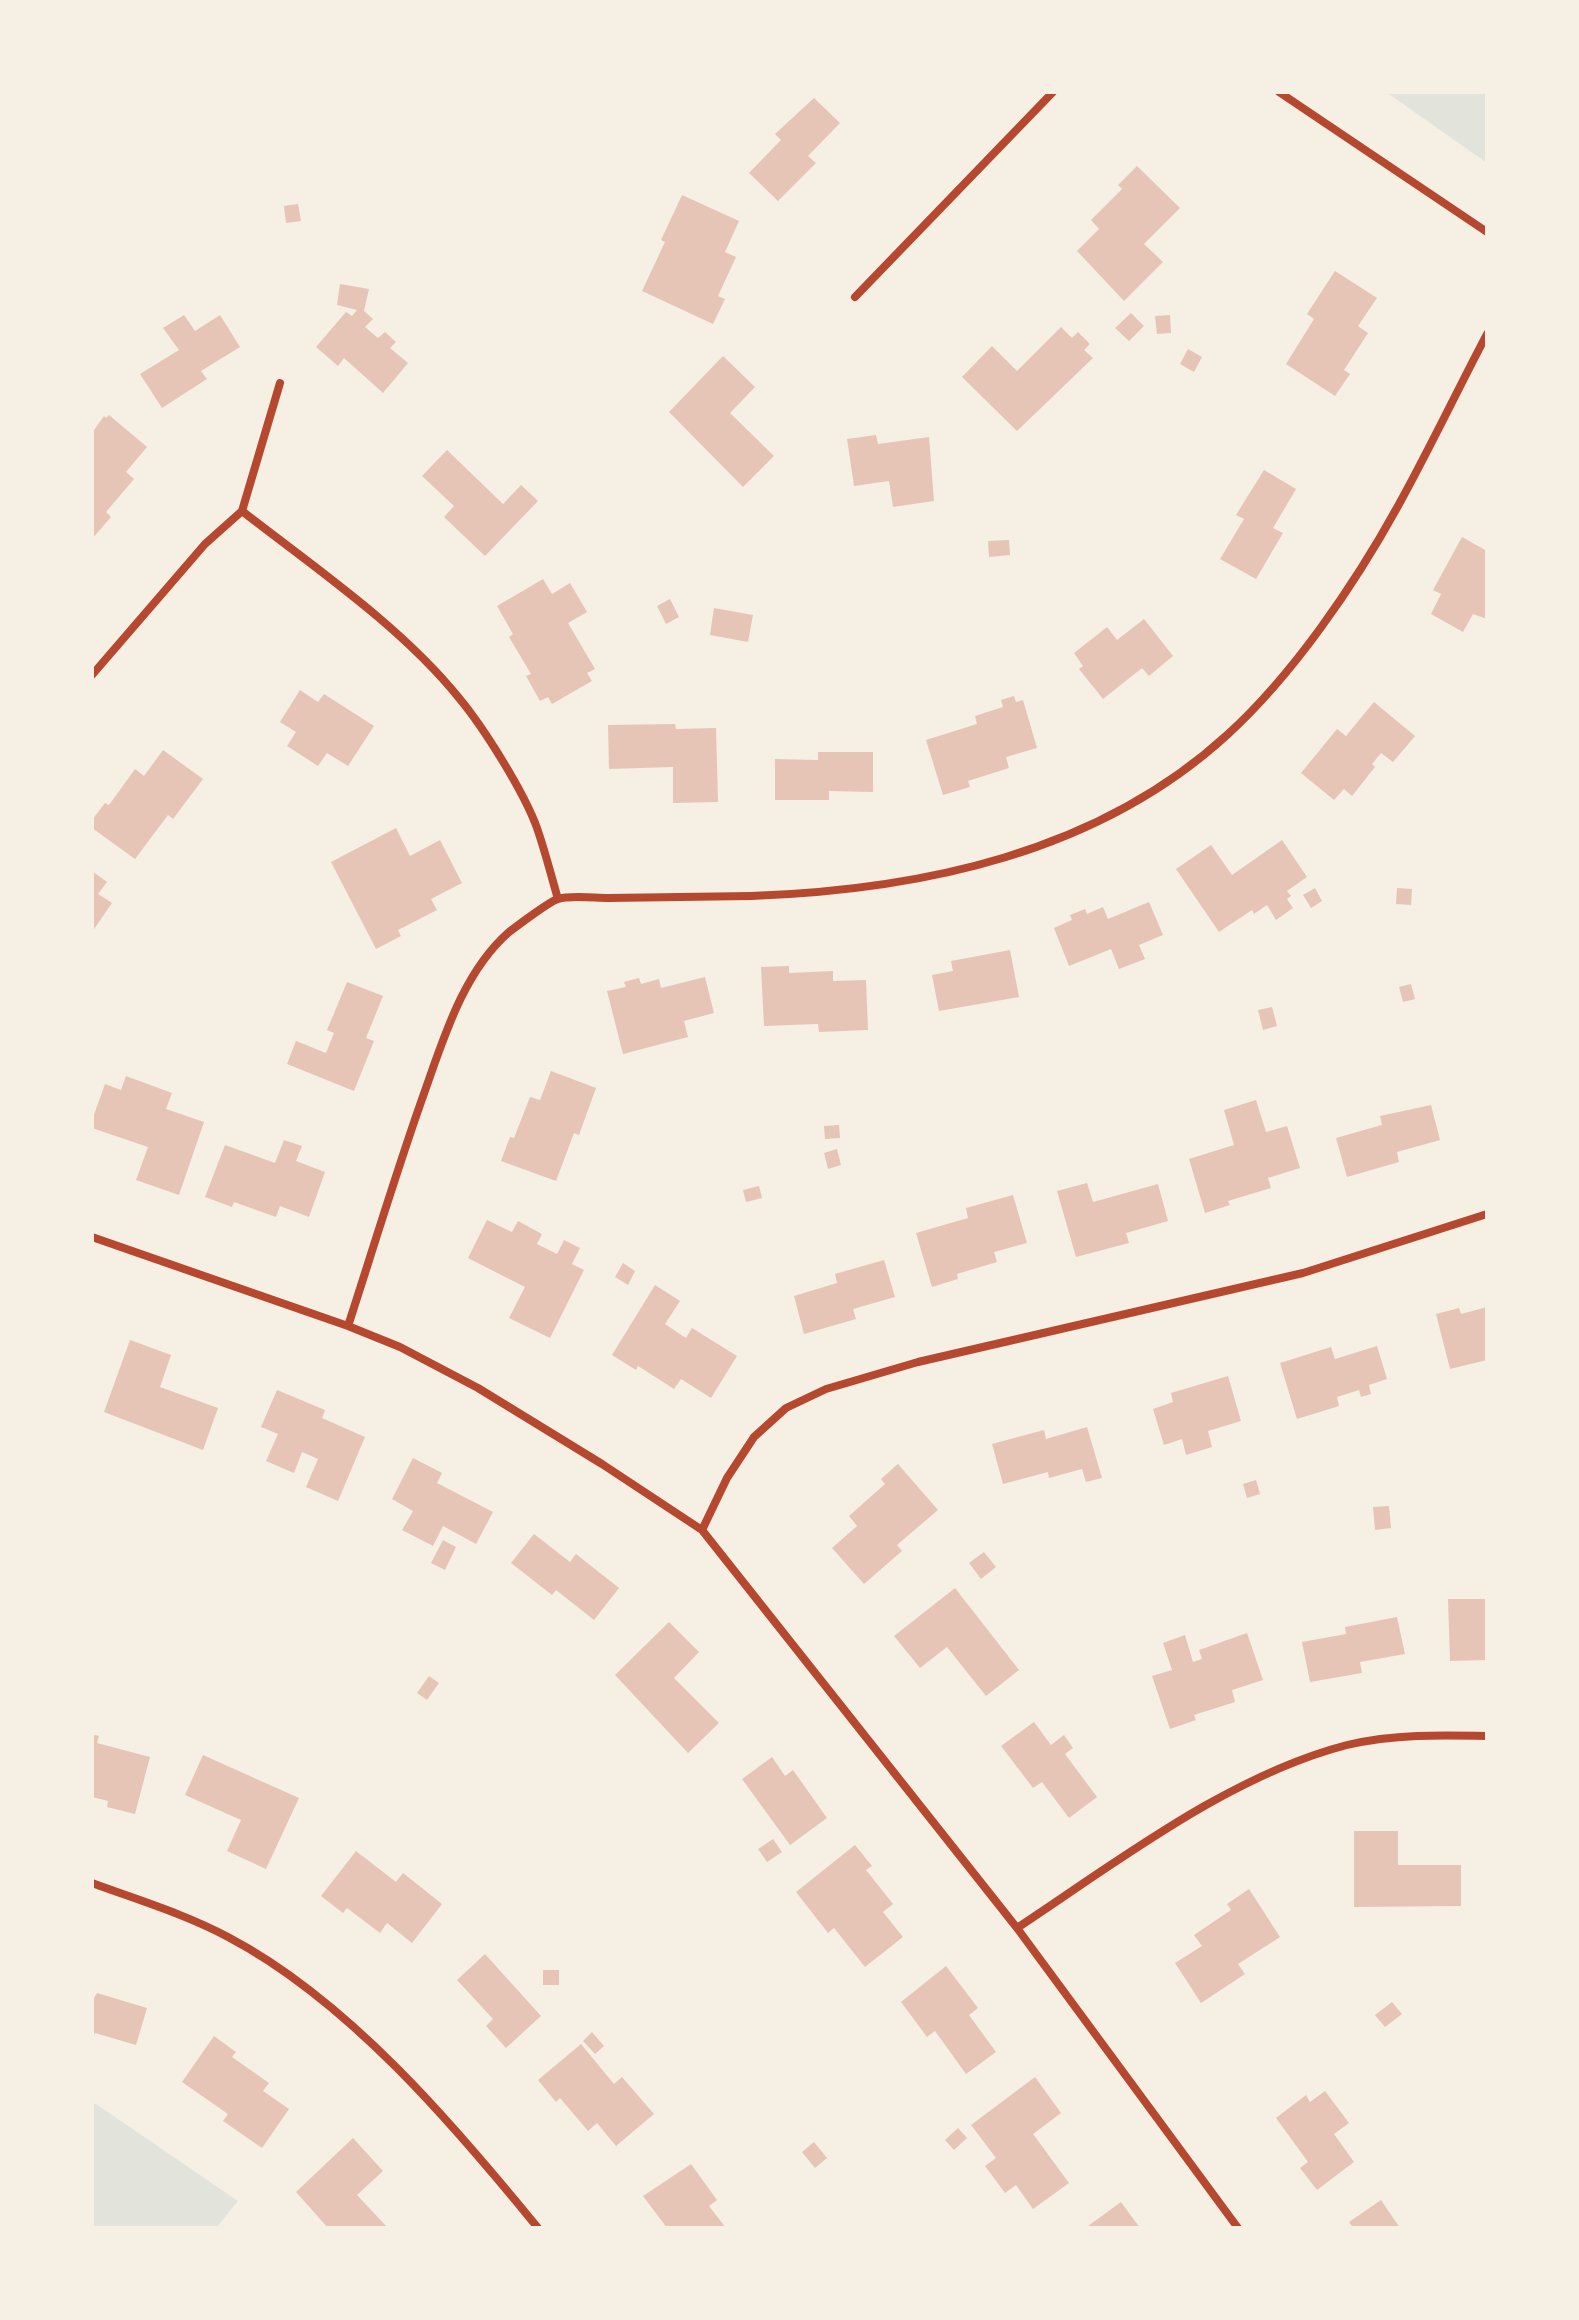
<!DOCTYPE html>
<style>
body{margin:0}
#map{position:relative;width:1579px;height:2320px;overflow:hidden;background:#f6efe4;font-family:Ubuntu,sans-serif}
canvas{display:block}
.frame{position:absolute;inset:0;border:94px solid #f6efe4;pointer-events:none}
</style>
<div id="map">
<canvas width="1579" height="2320"></canvas>
<div class="frame"></div>
</div>
<script>
const ctx = document.querySelector('canvas').getContext('2d');
ctx.lineJoin = 'round';
function fill(path, color) { ctx.fillStyle = color; ctx.fill(path, 'evenodd'); }
function stroke(path, color, width, dash) { ctx.strokeStyle = color; ctx.lineWidth = width; ctx.lineCap = dash ? 'butt' : 'round'; ctx.setLineDash(dash || []); ctx.stroke(path); }
fill(new Path2D(`
 M1386 92H1487V163Z
 M92 2103 96 2104 238 2201 216 2228H92Z`), '#e2e4dc');
fill(new Path2D(`
 M814 98 840 123 808 156 816 163 778 201 749 173 781 140 775 134Z
 M1137 166 1180 208 1144 244 1163 262 1124 301 1077 251 1099 229 1091 220 1122 189 1118 185Z
 M682 195 739 221 725 252 736 257 718 296 725 299 713 324 642 291 665 242 661 240Z
 M298 204 301 221 286 223 284 206Z
 M1335 271 1377 298 1358 326 1368 333 1344 370 1350 374 1335 396 1286 364 1314 319 1307 314Z
 M340 284 369 289 364 311 373 319 365 327 378 338 385 332 396 342 390 348 408 363 383 393 344 358 338 366 316 347 346 312 352 316 357 310 337 305Z
 M1131 313 1144 326 1129 341 1115 328Z
 M184 315 195 331 220 315 240 347 201 371 207 379 162 408 140 374 179 350 163 328Z
 M1170 315 1171 333 1157 334 1155 316Z
 M1061 327 1072 338 1078 332 1090 344 1084 350 1093 358 1017 431 962 377 992 346 1017 371Z
 M1188 349 1202 357 1194 372 1180 364Z
 M723 356 755 387 730 413 774 456 743 487 669 412Z
 M109 415 147 447 126 472 134 479 106 512 111 517 92 539V433L104 416 106 418Z
 M876 435 878 444 929 437 934 501 893 507 889 481 854 486 847 439Z
 M447 450 503 504 521 485 538 501 485 556 444 517 454 506 422 476Z
 M1264 470 1296 489 1273 528 1283 533 1256 579 1220 559 1244 519 1236 515Z
 M1462 537 1487 551V619L1473 614 1463 632 1431 614 1441 594 1433 590Z
 M1009 540 1010 555 989 557 988 541Z
 M543 579 552 594 570 583 587 612 568 623 595 669 587 673 592 681 552 704 548 697 540 701 526 676 531 674 509 637 513 634 497 606Z
 M670 599 679 617 666 624 657 606Z
 M714 608 753 615 748 642 710 635Z
 M1144 619 1173 656 1149 676 1142 668 1103 699 1079 669 1083 666 1074 653 1107 627 1117 640Z
 M300 690 318 702 324 694 374 726 348 766 327 753 318 766 287 746 296 732 280 722Z
 M1014 696 1016 702 1023 700 1037 748 1006 757 1009 768 968 781 970 787 943 795 926 740 977 724 975 716 1003 707 1001 700Z
 M1374 702 1415 736 1393 762 1381 753 1372 764 1375 767 1352 796 1344 789 1334 800 1301 773 1337 729 1346 736Z
 M675 724 676 729 716 728 718 802 673 803V767L609 769 608 725Z
 M163 750 203 779 173 819 168 815 135 859 92 828V820L105 803 109 805 135 769 144 776Z
 M818 752H873V792L829 791V800H775V759L818 760Z
 M396 828 410 856 440 840 462 883 431 899 437 910 398 930 401 936 376 949 331 862Z
 M1282 840 1307 877 1287 891 1291 896 1287 899 1293 908 1276 920 1267 905 1254 914 1252 910 1219 932 1176 869 1211 845 1232 875Z
 M92 871 107 882 98 894 112 903 92 932Z
 M1315 888 1322 901 1311 908 1303 895Z
 M1397 888 1412 889 1411 905 1396 904Z
 M1149 902 1163 935 1139 945 1145 959 1119 969 1111 949 1069 966 1054 928 1072 920 1070 915 1085 909 1087 914 1103 907 1108 919Z
 M1010 950 1019 997 939 1011 932 975 953 971 951 961Z
 M789 966V973L833 971V981L866 980 868 1030 819 1032 818 1024 764 1026 761 967Z
 M705 977 714 1013 684 1021 688 1037 623 1054 607 991 626 987 624 982 639 978 641 984 659 979 661 988Z
 M347 982 383 996 366 1038 374 1041 354 1091 287 1064 296 1041 326 1053 334 1033 327 1030Z
 M1411 984 1415 999 1403 1002 1399 987Z
 M1272 1007 1277 1026 1263 1030 1258 1010Z
 M551 1071 596 1088 579 1135 574 1133 556 1181 501 1161 510 1137 514 1138 530 1097 540 1100Z
 M126 1076 172 1093 166 1109 204 1122 179 1195 136 1180 148 1147 92 1128V1120L105 1084 121 1090Z
 M1256 1100 1266 1132 1287 1126 1300 1168 1268 1178 1271 1188 1228 1201 1230 1205 1205 1213 1189 1159 1234 1145 1224 1110Z
 M1431 1105 1440 1140 1397 1152 1399 1162 1347 1177 1336 1138 1382 1125 1380 1116Z
 M839 1125 840 1138 825 1139 824 1126Z
 M284 1140 302 1146 296 1161 325 1172 309 1217 280 1206 276 1217 234 1202 232 1207 205 1197 225 1145 275 1163Z
 M837 1149 841 1165 828 1169 824 1153Z
 M1087 1183 1093 1202 1158 1184 1168 1221 1126 1233 1129 1243 1076 1257 1057 1191Z
 M759 1186 762 1198 746 1202 743 1190Z
 M1013 1195 1027 1243 994 1252 997 1262 957 1274 958 1279 932 1287 916 1233 968 1218 966 1208Z
 M487 1220 512 1232 518 1221 542 1234 537 1244 557 1254 564 1240 580 1248 572 1264 584 1270 550 1338 509 1318 525 1287 468 1258Z
 M884 1260 895 1297 853 1309 856 1319 804 1334 794 1296 837 1283 835 1274Z
 M623 1263 635 1271 628 1285 615 1277Z
 M655 1285 680 1301 665 1324 686 1338 692 1328 737 1356 711 1398 681 1379 674 1389 638 1366 636 1370 612 1355Z
 M1487 1307V1360L1450 1369 1436 1314 1459 1308 1461 1314Z
 M130 1340 171 1355 160 1387 218 1408 203 1450 104 1412Z
 M1377 1346 1387 1379 1369 1385 1371 1394 1361 1397 1359 1390 1337 1397 1339 1406 1297 1419 1280 1363 1331 1347 1335 1359Z
 M1228 1376 1241 1421 1208 1431 1212 1447 1186 1455 1182 1439 1164 1445 1153 1409 1173 1402 1171 1393Z
 M277 1390 325 1410 322 1418 365 1437 338 1501 306 1487 318 1459 302 1452 294 1473 266 1461 278 1434 261 1427Z
 M1087 1427 1102 1478 1086 1482 1082 1469 1049 1478 1048 1472 1003 1484 992 1444 1044 1430 1046 1439Z
 M413 1458 442 1473 437 1483 493 1512 476 1544 443 1526 433 1546 402 1530 413 1511 392 1499Z
 M898 1464 938 1510 897 1545 902 1551 864 1584 832 1548 857 1526 849 1516 885 1484 881 1479Z
 M1256 1480 1260 1494 1247 1498 1243 1484Z
 M1389 1506 1391 1528 1375 1530 1373 1507Z
 M534 1534 570 1562 576 1554 619 1588 594 1620 556 1590 552 1595 511 1563Z
 M443 1540 456 1547 445 1570 431 1563Z
 M984 1552 996 1567 981 1579 969 1563Z
 M955 1588 1019 1670 986 1696 947 1647 920 1668 894 1636Z
 M1448 1599H1487V1660L1450 1661Z
 M1397 1617 1405 1654 1360 1662 1362 1673 1310 1682 1302 1642 1346 1634 1345 1627Z
 M669 1622 699 1652 674 1678 719 1723 688 1753 615 1675Z
 M1247 1633 1263 1680 1232 1690 1235 1702 1194 1715 1196 1720 1170 1729 1152 1676 1172 1670 1163 1643 1185 1635 1193 1662 1202 1659 1199 1650Z
 M429 1676 439 1683 427 1700 417 1693Z
 M1034 1722 1051 1745 1064 1735 1073 1748 1065 1754 1097 1797 1069 1818 1042 1782 1033 1788 1001 1746Z
 M92 1734 99 1736 97 1743 150 1757 135 1814 107 1807 108 1801 92 1797Z
 M203 1755 299 1798 266 1869 227 1851 241 1820 185 1795Z
 M772 1757 785 1776 793 1770 827 1818 790 1845 742 1779Z
 M1354 1831H1398V1865H1461V1906L1354 1907Z
 M773 1839 782 1852 767 1862 758 1849Z
 M855 1845 872 1866 866 1870 893 1904 883 1912 903 1937 865 1967 834 1928 828 1933 796 1892Z
 M356 1851 396 1882 403 1873 442 1904 412 1943 387 1923 380 1933 347 1908 343 1913 321 1896Z
 M1249 1889 1280 1937 1238 1964 1245 1974 1201 2003 1175 1963 1202 1946 1194 1935 1231 1910 1227 1904Z
 M485 1954 541 2016 506 2048 486 2026 493 2019 457 1980Z
 M946 1966 978 2008 969 2015 996 2052 966 2074 935 2031 927 2037 901 2002Z
 M543 1970H559V1985H543Z
 M97 1993 147 2008 136 2045 95 2033 92 2038V2001Z
 M1392 2002 1402 2014 1385 2027 1375 2015Z
 M592 2032 604 2046 595 2054 583 2041Z
 M214 2036 236 2052 232 2057 269 2083 263 2091 289 2109 262 2148 223 2121 228 2114 182 2082Z
 M581 2044 614 2084 622 2077 654 2114 616 2146 597 2123 588 2131 560 2098 556 2102 538 2080Z
 M1035 2077 1061 2113 1033 2134 1069 2183 1033 2209 1016 2185 1005 2193 985 2166 996 2158 971 2125Z
 M1325 2091 1349 2123 1334 2134 1354 2162 1317 2190 1300 2168 1308 2162 1276 2118 1306 2095 1310 2102Z
 M958 2128 967 2138 954 2150 945 2140Z
 M353 2138 383 2171 357 2195 388 2228H328L296 2192Z
 M814 2142 827 2158 815 2168 802 2152Z
 M691 2164 717 2200 709 2206 726 2228H667L643 2196Z
 M1381 2200 1400 2228H1353L1349 2222Z
 M1121 2202 1140 2228H1090L1088 2226Z`), '#e6c5b7');
stroke(new Path2D(`
 M1279 92 1487 232
 M855 297 1053 92
 M242 511C314 567 402 627 459 698 484 728 524 792 537 828 545 851 551 875 558 899
 M242 511 280 383
 M92 675 205 544 242 511
 M92 1237 348 1326 400 1347 478 1388 602 1464 702 1530 1017 1928 1238 2228
 M348 1326C372 1252 395 1176 421 1102 442 1044 461 974 509 932 517 926 550 901 558 899 569 895 595 898 608 898 656 897 704 897 751 896 921 890 1098 853 1227 735 1293 675 1355 584 1398 506 1429 450 1457 391 1487 334
 M702 1530 727 1478 754 1437 786 1408 826 1389 918 1362 1303 1273 1487 1214
 M92 1883C138 1900 185 1914 228 1937 348 2000 454 2125 538 2228
 M1017 1928C1117 1862 1230 1775 1347 1745 1394 1734 1440 1735 1487 1736`), '#b5482f', 8);
</script>
